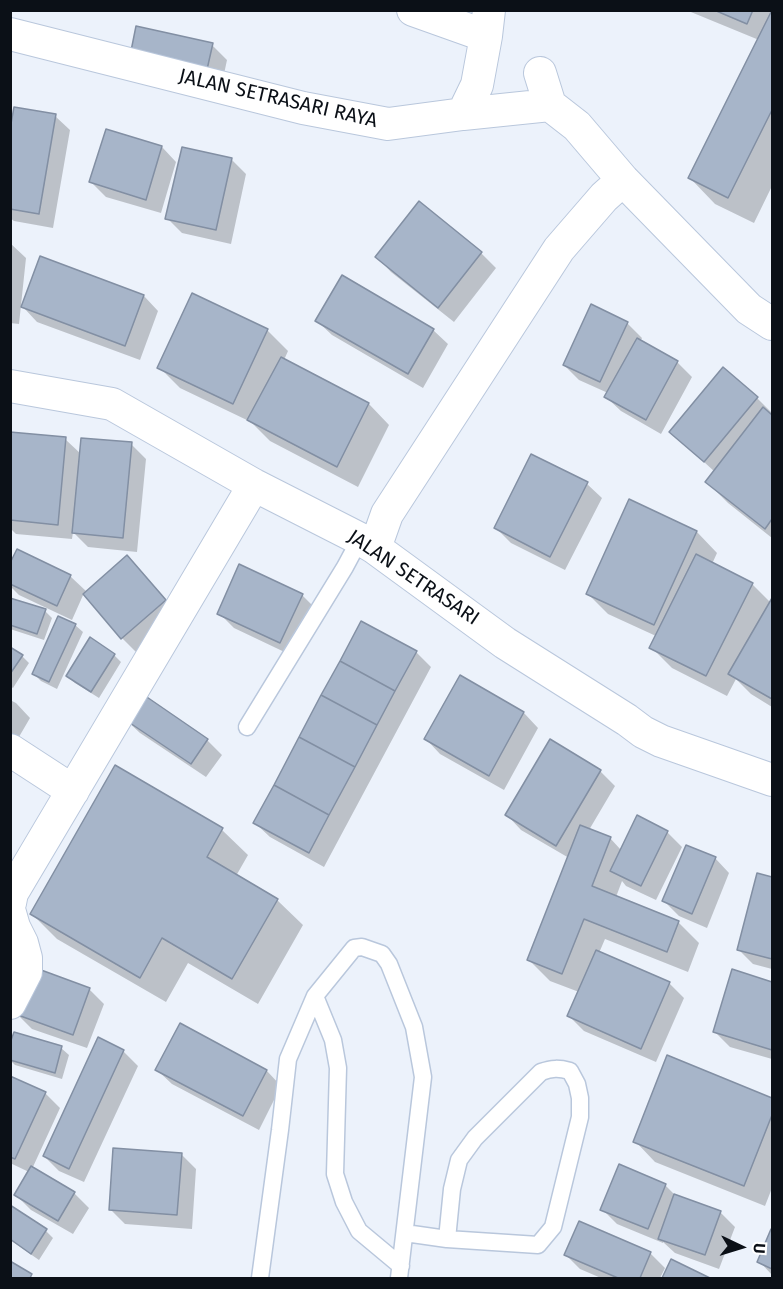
<!DOCTYPE html>
<style>
body{margin:0}
#map{position:relative;width:783px;height:1289px;overflow:hidden;background:#ecf2fb;font-family:"Fira Sans",sans-serif}
canvas{display:block}
.frame{position:absolute;inset:0;border:12px solid #0b1017;pointer-events:none}
.north{position:absolute;left:711px;top:1217px;width:60px;height:60px;-webkit-text-stroke:4px #fff;paint-order:stroke;rotate:94deg;font-size:16px;font-weight:700;line-height:24px;text-align:center;color:#0b1017}
.north::after{content:'';display:block;margin:auto;width:21px;height:27px;background:#0b1017;clip-path:polygon(50% 0,100% 100%,50% 72%,0 100%)}
</style>
<div id="map">
<canvas width="783" height="1289"></canvas>
<div class="frame"></div>
<div class="north">U</div>
</div>
<script>
const ctx = document.querySelector('canvas').getContext('2d');
ctx.lineJoin = 'round';
function fill(path, color) { ctx.fillStyle = color; ctx.fill(path, 'evenodd'); }
function stroke(path, color, width, dash) { ctx.strokeStyle = color; ctx.lineWidth = width; ctx.lineCap = dash ? 'butt' : 'round'; ctx.setLineDash(dash || []); ctx.stroke(path); }
function label(font, color, halo, rows, align = 'center') {
  ctx.font = font + ' "Fira Sans",sans-serif'; ctx.lineWidth = 6; ctx.setLineDash([]); ctx.textBaseline = 'middle'; ctx.strokeStyle = halo; ctx.fillStyle = color; for (const [text, x, y, turn = 0] of rows) {
    ctx.save(); ctx.translate(x, y); ctx.rotate((+turn || 0) * Math.PI / 180); ctx.textAlign = isNaN(turn) ? turn : align; if (halo) ctx.strokeText(text, 0, 0); ctx.fillText(text, 0, 0); ctx.restore();
  }
}
fill(new Path2D(`
 M686 10H772V186L754 223 715 204 690 178 759 40Z
 M212 45 227 60 221 88 146 71Z
 M55 116 70 130 53 228 14 221 10 218V134Z
 M162 147 176 162 161 213 106 197 91 182Z
 M231 159 246 174 231 244 182 233 167 218Z
 M419 203 481 253 496 268 454 322 391 272 377 257Z
 M10 243 26 258 19 324 10 323V312H12V309H10Z
 M41 258 144 296 158 311 140 360 37 322 23 307Z
 M193 295 267 330 288 351 284 360 369 404 389 425 358 487 270 441 251 422 180 388 159 367Z
 M317 321 433 330 448 344 423 388 332 335Z
 M627 323 642 338 640 342 677 362 692 377 661 434 621 411 606 397 608 393 579 380 564 365Z
 M724 369 757 398 772 413 770 415 772 417V538L728 503 707 482 715 472 671 432Z
 M10 434 65 439 81 454 131 444 146 459 137 552 88 547 73 532 72 539 16 534 10 528Z
 M587 484 602 498 565 570 511 543 496 528Z
 M629 501 697 532 717 553 712 564 752 584 771 603 772 601V707L751 694 736 679 727 696 672 668 651 647 656 636 608 614 587 593Z
 M127 557 141 571 179 616 137 653 122 638 84 593 72 620 19 595 10 586V567L70 576 87 592Z
 M302 595 317 610 295 657 234 628 219 613Z
 M10 599 45 611 52 618 44 640 10 629Z
 M75 625 83 632 57 689 41 681 34 674Z
 M10 648 22 656 29 663 13 688 10 686Z
 M416 652 431 667 324 867 270 837 255 823Z
 M114 655 121 662 99 698 75 683 67 676Z
 M460 677 524 713 538 728 504 790 440 754 426 739Z
 M10 700 16 703 30 718 16 742 10 738Z
 M125 719 207 740 222 755 206 777 140 733Z
 M115 768 222 830 248 855 236 876 277 900 303 925 258 1004 188 963 166 1002 57 939 32 914Z
 M600 771 615 786 589 830 610 838 621 850 667 832 682 847 656 900 626 886 622 881 616 897 678 922 699 943 688 972 605 939 599 953 669 983 684 998 656 1062 584 1031 569 1016 579 992 550 981 529 960 569 858 521 830 507 815Z
 M715 858 729 873 707 928 679 916 664 901Z
 M758 874 772 878V969L753 964 738 949Z
 M733 971 772 983V1059L730 1047 715 1032Z
 M89 989 104 1004 87 1048 32 1029 17 1014Z
 M10 1048H61L69 1055 62 1079 15 1065 10 1060Z
 M123 1051 138 1066 84 1182 59 1171 44 1156Z
 M668 1057 772 1100V1188L765 1206 655 1162 635 1141Z
 M157 1070 267 1071 281 1086 259 1130 172 1084Z
 M10 1077 45 1093 60 1108 32 1169 74 1193 89 1208 73 1234 31 1210 16 1195 29 1172 10 1163Z
 M181 1154 196 1169 192 1229 125 1224 110 1209Z
 M665 1185 677 1197 720 1212 735 1227 719 1269 675 1253 663 1242V1243L617 1224 602 1209Z
 M11 1207 46 1231 53 1238 39 1260 10 1240Z
 M772 1231V1275L759 1261Z
 M650 1253 665 1268 660 1278H601L580 1269 566 1255Z
 M672 1261 707 1278H663Z`), '#0003');
const building = new Path2D(`
 M714 10H753L747 24Z
 M772 10V110L728 198 688 178Z
 M136 26 213 43 206 74 130 56Z
 M14 107 56 114 39 214 10 209V129Z
 M106 129 162 146 146 200 89 182Z
 M182 147 232 158 216 230 165 219Z
 M419 201 482 252 438 308 375 257Z
 M40 256 144 295 125 346 21 307Z
 M342 275 434 329 408 374 315 321Z
 M192 293 268 329 233 404 157 368Z
 M591 304 628 322 600 382 563 365Z
 M637 338 678 361 646 420 604 397Z
 M281 357 369 403 337 467 247 420Z
 M723 367 758 397 704 462 669 432Z
 M763 407 772 415V519L765 529 705 482Z
 M10 432 66 437 58 525 10 520Z
 M81 438 132 442 123 538 72 533Z
 M531 454 588 482 550 557 494 528Z
 M629 499 697 531 654 625 586 594Z
 M17 549 71 575 57 606 10 584V563Z
 M696 554 753 583 706 676 649 648Z
 M127 555 166 600 121 639 83 594Z
 M239 564 303 594 280 643 217 614Z
 M10 598 46 609 37 634 10 625Z
 M772 598V699L728 674Z
 M58 616 76 624 49 682 32 674Z
 M361 621 417 651 395 691 340 661Z
 M90 637 115 654 91 692 66 676Z
 M10 647 23 655 10 674Z
 M340 661 395 691 377 725 321 695Z
 M460 675 524 712 489 776 424 739Z
 M141 693 208 739 191 764 124 719Z
 M321 695 377 725 355 767 299 737Z
 M299 737 355 767 329 815 274 785Z
 M550 739 601 770 556 846 505 815Z
 M115 765 223 828 207 857 278 899 232 979 162 938 140 978 30 914Z
 M274 785 329 815 309 853 253 823Z
 M637 815 668 831 641 886 610 871Z
 M580 825 611 837 592 886 679 921 667 952 584 919 562 974 527 960Z
 M686 845 716 857 692 914 662 901Z
 M757 873 772 877V959L737 950Z
 M596 950 670 982 641 1049 567 1016Z
 M33 967 90 988 73 1035 15 1014Z
 M732 969 772 982V1050L713 1032Z
 M180 1023 267 1070 243 1116 155 1070Z
 M14 1032 62 1046 55 1073 10 1060V1043Z
 M98 1037 124 1050 69 1169 43 1156Z
 M667 1055 772 1098V1115L744 1186 633 1142Z
 M10 1076 46 1092 15 1159 10 1157Z
 M113 1148 182 1153 177 1215 109 1210Z
 M619 1164 666 1184 648 1229 600 1210Z
 M31 1166 75 1192 58 1221 14 1195Z
 M674 1194 721 1211 705 1255 658 1239Z
 M10 1205 47 1229 31 1254 10 1239Z
 M579 1221 651 1252 640 1278H618L564 1255Z
 M771 1229 772 1230V1269L757 1262Z
 M671 1259 710 1278H662Z
 M10 1261 32 1274 30 1278H10Z`);
fill(building, '#a7b5c9');
stroke(building, '#828fa3', 1.5);
const service = new Path2D(`
 M247 727 345 567 360 539
 M315 996 333 1040 338 1068 335 1174 344 1202 359 1231 401 1266
 M405 1233 447 1239 538 1245 553 1227 580 1117V1098L577 1084 570 1071C559 1068 552 1068 541 1072L475 1138 459 1160 452 1189 447 1239
 M260 1278 280 1130 288 1059 315 996 354 948 362 947 382 954 389 964 414 1027 423 1077 399 1278`);
const minor = new Path2D(`
 M413 10 486 36
 M10 34 303 108 388 124 463 114 550 105
 M540 73 550 105 577 126 623 180 749 309 772 324
 M463 114 477 85 486 36 489 10
 M10 386 112 404 254 485 360 539 375 548 505 643 627 720 643 732 661 741 772 780
 M375 548 387 514 559 249 604 197 623 180
 M10 750 73 791
 M10 903 12 893 254 485
 M10 913 14 927 22 943 26 958V972L10 1003`);
stroke(service, '#b9c7dc', 19);
stroke(minor, '#b9c7dc', 34);
stroke(service, '#fff', 16);
stroke(minor, '#fff', 32);
label('20px', '#0b1017', '#fff', [
 ["JALAN SETRASARI RAYA",278,99,13],
 ["JALAN SETRASARI",413,578,34]
]);
</script>
